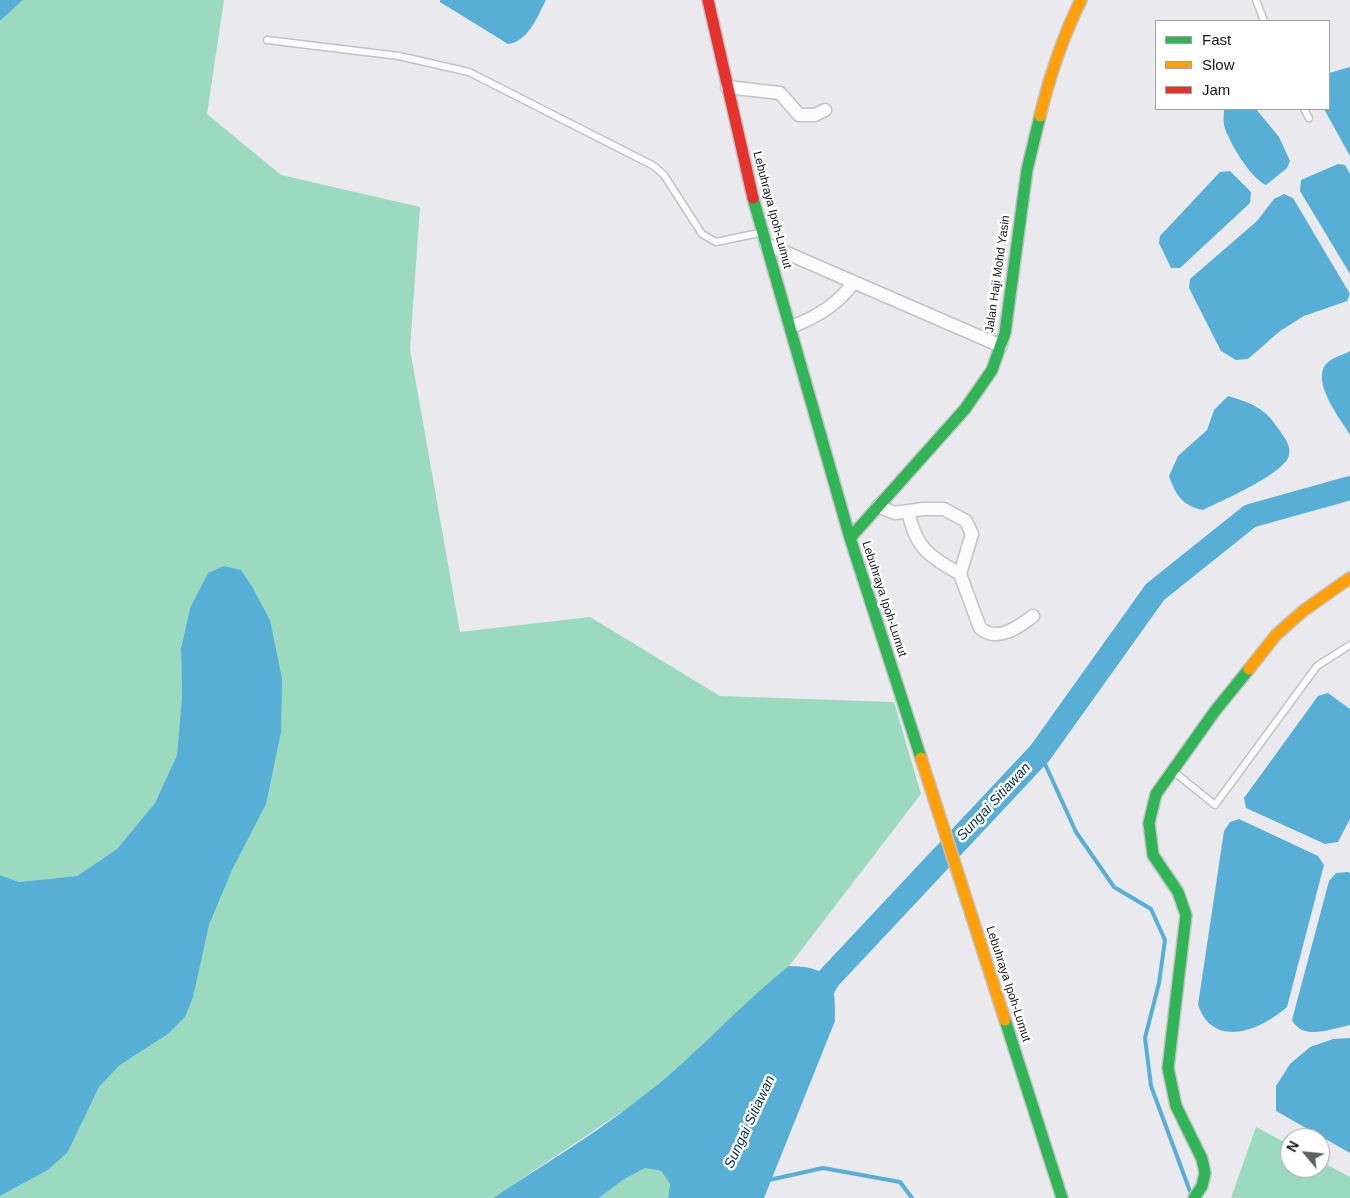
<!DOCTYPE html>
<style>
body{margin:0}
#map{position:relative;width:1350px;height:1198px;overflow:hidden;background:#e9e9ee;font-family:Arial,sans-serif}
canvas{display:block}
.legend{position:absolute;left:1155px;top:20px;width:175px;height:90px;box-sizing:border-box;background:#fff;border:1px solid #a1a2a3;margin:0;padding:6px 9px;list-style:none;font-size:15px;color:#151619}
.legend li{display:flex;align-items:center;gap:10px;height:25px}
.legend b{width:25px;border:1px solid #a1a2a3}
.north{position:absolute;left:1280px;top:1128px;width:50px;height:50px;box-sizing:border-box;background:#fff;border:1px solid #a1a2a3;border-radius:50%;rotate:298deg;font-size:14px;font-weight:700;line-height:20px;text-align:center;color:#151619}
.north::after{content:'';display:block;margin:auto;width:18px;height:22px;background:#5f6064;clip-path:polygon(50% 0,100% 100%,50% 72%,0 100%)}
</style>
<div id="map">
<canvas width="1350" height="1198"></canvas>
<ul class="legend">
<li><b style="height:6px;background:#30b455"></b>Fast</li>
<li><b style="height:6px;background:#ff9f0a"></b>Slow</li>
<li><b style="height:6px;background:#e5322d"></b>Jam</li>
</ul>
<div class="north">N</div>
</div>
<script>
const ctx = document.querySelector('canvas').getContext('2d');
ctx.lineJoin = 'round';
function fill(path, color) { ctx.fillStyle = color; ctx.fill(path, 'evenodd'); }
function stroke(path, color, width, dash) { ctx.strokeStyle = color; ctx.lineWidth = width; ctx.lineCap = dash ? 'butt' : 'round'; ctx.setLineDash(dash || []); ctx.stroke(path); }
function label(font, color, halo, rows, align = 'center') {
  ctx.font = font + ' Arial,sans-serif'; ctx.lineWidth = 5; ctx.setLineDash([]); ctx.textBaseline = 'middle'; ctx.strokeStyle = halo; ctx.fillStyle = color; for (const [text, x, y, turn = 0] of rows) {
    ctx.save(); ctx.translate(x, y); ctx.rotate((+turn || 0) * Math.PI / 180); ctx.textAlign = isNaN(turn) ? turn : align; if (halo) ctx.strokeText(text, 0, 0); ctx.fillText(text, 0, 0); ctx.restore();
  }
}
fill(new Path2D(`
 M23 0H224L207 114 281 175 420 207 410 349 460 632 590 617 720 696 894 702 921 794 789 966 699 1050 638 1101 493 1198H0V1196L48 1170 68 1152 99 1087 120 1065 168 1034 200 960 209 925 233 868 270 620 252 586 241 570 190 608 181 648 182 696 177 755 155 803 117 849 77 876 19 882 0 875V21Z
 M1256 1127 1290 1145V1168H1320V1161L1350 1177V1198H1231Z
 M645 1168 661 1171 670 1184 668 1198H599L623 1180Z`), '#9cdac0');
fill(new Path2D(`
 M0 0H23L0 21Z
 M440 0H546C537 17 529 41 508 44L440 2Z
 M1350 67V156L1324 109H1329V73Z
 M1224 109H1256L1279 137 1290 161 1287 168 1266 185C1251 179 1228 141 1224 125 1223 120 1224 114 1224 109Z
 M1338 164 1345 165 1350 174V274L1300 191 1301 180Z
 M1230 171 1251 192 1250 203 1180 268H1171L1159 243 1160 236 1220 172Z
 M1284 194 1293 198 1350 294 1347 301 1304 316 1280 331 1248 359 1236 360 1221 351 1189 288 1190 279 1257 221 1274 199Z
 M1350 351V435C1340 418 1311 382 1326 364 1331 358 1343 355 1350 351Z
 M1228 396C1254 404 1265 408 1280 431 1285 438 1291 446 1289 455 1286 473 1221 501 1203 510 1183 506 1176 496 1169 476L1178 456 1207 430 1214 410Z
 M224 566 241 570 252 586 270 620 282 679 281 732 266 804 233 868 209 925 193 997 185 1017 168 1034 120 1065 99 1087 68 1152 48 1170 0 1196V875L19 882 77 876 117 849 155 803 177 755 182 696 181 648 190 608 208 573Z
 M1328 693 1350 709V819L1338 842 1325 844 1246 808 1244 798 1318 696Z
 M1239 819 1318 856 1324 865 1287 1007C1261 1030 1214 1050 1198 1005L1224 831 1230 822Z
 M1348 872 1350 873V1025C1330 1029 1303 1041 1292 1020L1329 881 1336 873Z
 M789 966C833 967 836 981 835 1021L764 1198H668L670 1184 661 1171 645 1168 623 1180 599 1198H493C541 1166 592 1136 638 1100 692 1060 736 1008 789 966Z
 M1350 1038V1153L1276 1111V1086L1290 1064 1310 1047 1333 1039Z`), '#57afd6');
stroke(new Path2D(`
 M1040 753 1076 832 1114 887 1151 909 1165 940 1159 983 1145 1038 1151 1086 1191 1194
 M769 1180 823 1168 900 1182 912 1198`), '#57afd6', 4);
stroke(new Path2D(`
 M813 1005 829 978 1040 753 1155 592 1250 516 1350 488`), '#57afd6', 24);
const lane = new Path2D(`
 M1256 0 1264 21
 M267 40 399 56 469 72 654 166 664 175 702 234 716 242 759 233
 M1304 109 1309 118
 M1173 771 1215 805 1317 666 1350 645`);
const street = new Path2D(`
 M727 87 780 93 799 115H815L825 110
 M766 244 1001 346
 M791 327C817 317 837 305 854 282
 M878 506 895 513 923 509H944L966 521 972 534 960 574 980 628C997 643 1019 627 1033 616
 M908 511C916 549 928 555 960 574`);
const fast = new Path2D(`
 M753 198 850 538 921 758
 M850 538 965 409 992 370 1005 333 1027 170 1040 116
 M1005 1020 1062 1198
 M1194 1198 1202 1186 1205 1173 1202 1159 1176 1106 1168 1068 1186 915 1178 892 1153 855 1149 823 1156 794 1215 711 1249 669`);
const slow = new Path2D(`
 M1040 116C1050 75 1062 38 1081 0
 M1249 669 1276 635 1303 611 1350 578
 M921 758 1005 1020`);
const jam = new Path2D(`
 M708 0 753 198`);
stroke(lane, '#c2c3c7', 9);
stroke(street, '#c2c3c7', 15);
stroke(fast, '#c2c3c7', 14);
stroke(slow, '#c2c3c7', 14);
stroke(jam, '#c2c3c7', 14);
stroke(lane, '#fcfcfc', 6);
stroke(street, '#fcfcfc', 12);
stroke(fast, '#30b455', 11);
stroke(slow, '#ff9f0a', 11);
stroke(jam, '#e5322d', 11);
label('12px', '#151619', '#fff', [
 ["Lebuhraya Ipoh-Lumut",772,210,75],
 ["Jalan Haji Mohd Yasin",998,274,-82],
 ["Lebuhraya Ipoh-Lumut",884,599,72],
 ["Lebuhraya Ipoh-Lumut",1008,984,72]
]);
label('italic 14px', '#003046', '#fff', [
 ["Sungai Sitiawan",994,802,-47],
 ["Sungai Sitiawan",750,1122,-65]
]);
</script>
